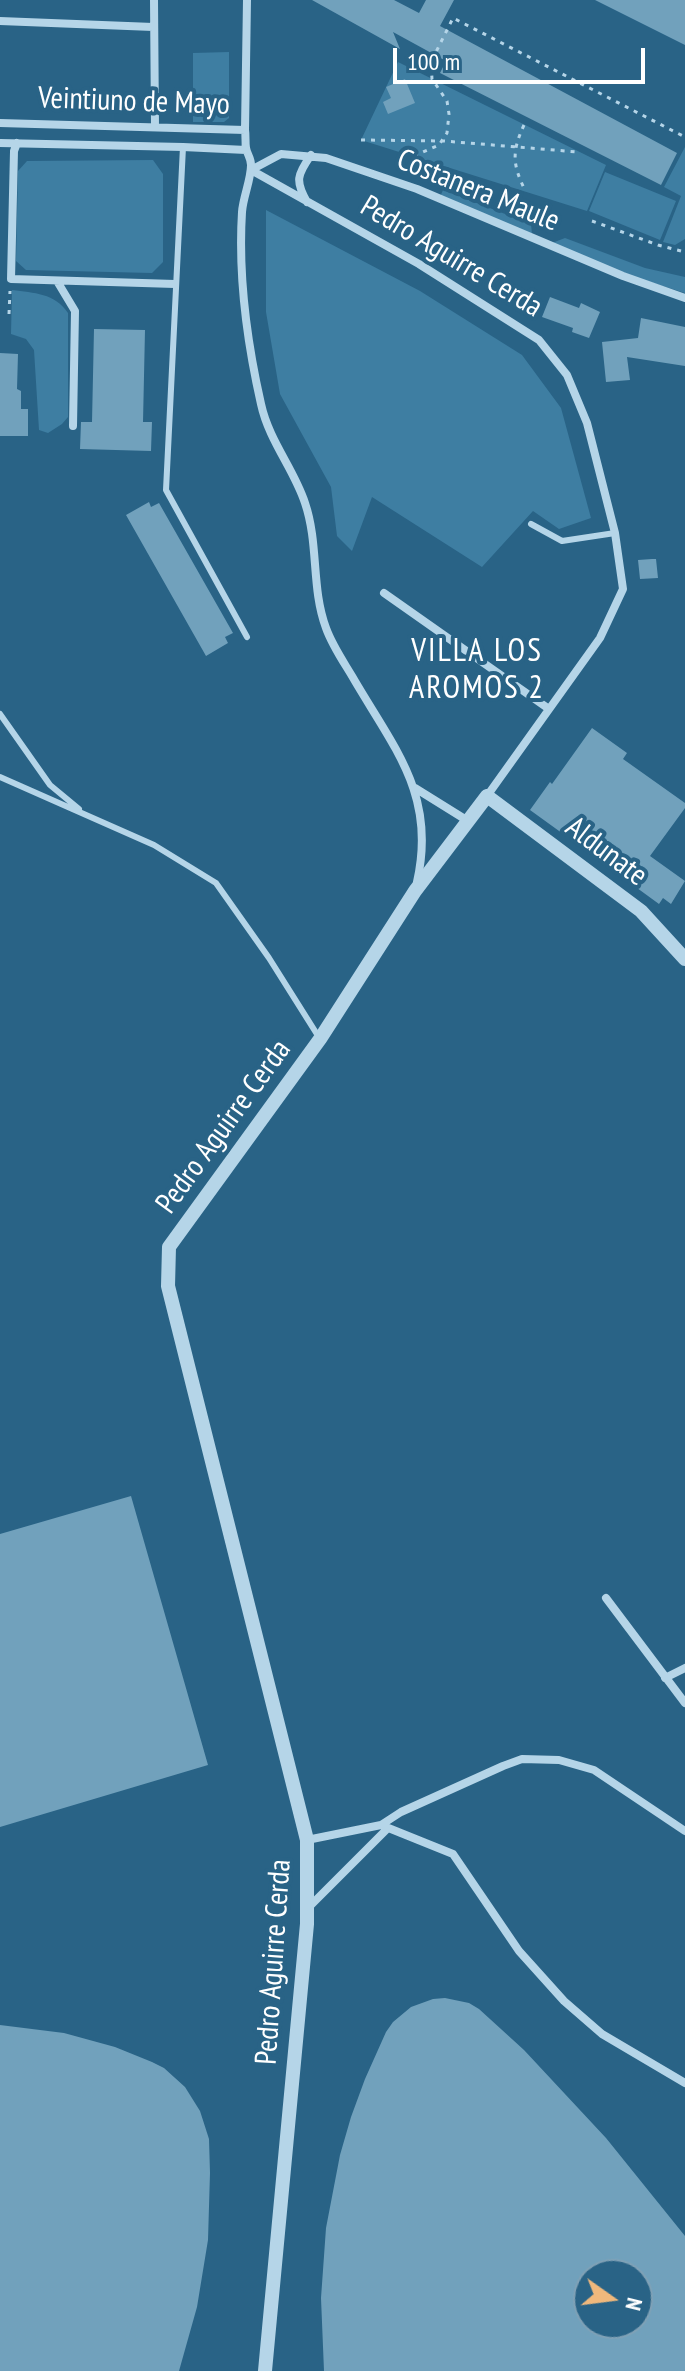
<!DOCTYPE html>
<style>
body{margin:0}
#map{position:relative;width:685px;height:2371px;overflow:hidden;background:#296386;font-family:"PT Sans Narrow",sans-serif}
canvas{display:block}
.north{position:absolute;left:573px;top:2259px;width:80px;height:80px;box-sizing:border-box;background:#296386;border:2px solid #7fa1b6;border-radius:50%;rotate:104deg;font-size:22px;font-weight:700;line-height:32px;text-align:center;color:#fff}
.north::after{content:'';display:block;margin:auto;width:28px;height:36px;background:#efb87c;clip-path:polygon(50% 0,100% 100%,50% 72%,0 100%)}
.scale{position:absolute;left:393px;top:48px;width:252px;height:36px;box-sizing:border-box;border:4px solid #fff;border-top:0;padding-left:10px;font-size:24px;line-height:28px;white-space:nowrap;color:#fff;-webkit-text-stroke:6px #296386;paint-order:stroke}
</style>
<div id="map">
<canvas width="685" height="2371"></canvas>
<div class="north">N</div>
<div class="scale">100 m</div>
</div>
<script>
const ctx = document.querySelector('canvas').getContext('2d');
ctx.lineJoin = 'round';
function fill(path, color) { ctx.fillStyle = color; ctx.fill(path, 'evenodd'); }
function stroke(path, color, width, dash) { ctx.strokeStyle = color; ctx.lineWidth = width; ctx.lineCap = dash ? 'butt' : 'round'; ctx.setLineDash(dash || []); ctx.stroke(path); }
function label(font, color, halo, rows, align = 'center') {
  ctx.font = font + ' "PT Sans Narrow",sans-serif'; ctx.lineWidth = 8; ctx.setLineDash([]); ctx.textBaseline = 'middle'; ctx.strokeStyle = halo; ctx.fillStyle = color; for (const [text, x, y, turn = 0] of rows) {
    ctx.save(); ctx.translate(x, y); ctx.rotate((+turn || 0) * Math.PI / 180); ctx.textAlign = isNaN(turn) ? turn : align; if (halo) ctx.strokeText(text, 0, 0); ctx.fillText(text, 0, 0); ctx.restore();
  }
}
fill(new Path2D(`
 M229 52V118L224 122H193V53Z
 M398 62 606 165 587 211 361 140Z
 M685 147V239L675 245 663 242 681 196 664 187Z
 M153 160 163 174V262L152 273 26 270 16 261 18 171 27 161Z
 M605 172 676 201 660 240 589 211Z
 M443 190 531 224 532 234 440 197Z
 M266 210 420 291 522 355 561 408 591 518 559 529 533 511 482 567 372 497 352 551 337 536 331 487 280 394 266 312Z
 M565 238 645 268 685 277V293L628 275 552 243Z
 M12 290C34 293 55 293 68 313V417L62 424 48 433 39 430 34 350 26 339 11 334Z`), '#3e7ea2');
fill(new Path2D(`
 M312 0H394L419 13 426 0H454L440 26 677 153 661 185 440 73 446 61 393 32 400 49Z
 M595 0H685V45Z
 M405 79 415 103 388 114 383 102 391 98 386 87Z
 M550 297 579 308 581 303 600 312 589 338 572 332 573 328 542 317Z
 M641 318 685 327V366L627 357 630 380 606 382 602 342 638 338Z
 M94 329 145 330 143 422H152L151 451 80 449 81 422H92Z
 M0 353 18 354 17 389 21 391V409H28V436H0Z
 M149 502 151 507 159 503 233 633 225 637 228 643 206 656 126 515Z
 M652 559H656L658 578 640 579 638 560Z
 M592 728 627 753 623 759 685 803V808L650 856 685 881 671 904 663 898 659 904 600 861 604 856 569 831 566 836 530 810 550 782 552 784Z
 M131 1496 208 1765 0 1827V1534Z
 M445 1998 469 2003 479 2009 524 2050 606 2138 685 2236V2371H324L321 2298 326 2228 340 2155 351 2117 365 2079 386 2032 393 2022 411 2007 433 1999ZM589 2275H637V2323H589Z
 M0 2025 64 2033 115 2047 152 2062 164 2068 185 2087 200 2111 209 2139 210 2173 208 2240 197 2307 179 2371H0Z`), '#71a1bc');
stroke(new Path2D(`
 M524 125C512 151 512 164 525 190
 M361 140 444 141 578 152
 M414 156 439 145 447 133 449 114 447 101 432 79 431 62 453 18 685 137
 M592 221 658 245 685 252
 M9 314 10 291`), '#b5d5e8', 3, [4, 6]);
stroke(new Path2D(`
 M183 147 166 490 247 637
 M531 524 562 541 615 533
 M0 714 50 785 79 809
 M0 777 154 845 216 883 269 958 320 1039`), '#b5d5e8', 6);
stroke(new Path2D(`
 M154 0 155 126
 M0 21 153 27
 M0 123 245 130C246 136 245 142 246 148 247 154 251 158 251 165 251 180 243 197 242 212 238 276 247 342 261 404 269 441 294 469 305 503 319 544 311 588 326 628 332 645 343 661 352 676 393 747 437 794 417 882
 M245 130 247 0
 M0 143 183 147 246 150
 M17 143 14 151 11 279 175 284
 M251 170 419 264 539 340 567 375 587 423 615 533 623 589 600 638 487 796
 M251 170 281 154 326 158 417 189 623 276 685 298
 M307 202C295 181 297 175 311 155
 M57 281 75 311 73 426
 M384 593 549 709
 M415 788 468 821
 M606 1598 685 1703
 M665 1678 685 1668
 M381 1825 453 1854 519 1951 564 2001 602 2034 685 2083
 M307 1840 381 1825 401 1812 503 1766 522 1759 559 1760 594 1770 685 1831
 M307 1909 388 1828`), '#b5d5e8', 8);
stroke(new Path2D(`
 M265 2371 307 1924V1840L168 1286 169 1247 320 1039 415 891 487 796 641 911 685 959`), '#b5d5e8', 14);
label('30px', '#fff', '#296386', [
 ["Veintiuno de Mayo",134,102,2],
 ["Costanera Maule",478,191,22],
 ["Pedro Aguirre Cerda",451,257,31],
 ["Aldunate",606,852,37],
 ["Pedro Aguirre Cerda",224,1127,-54],
 ["Pedro Aguirre Cerda",274,1962,-86]
]);
ctx.letterSpacing = '2px';
label('32px', '#fff', '#296386', [
 ["VILLA LOS",477,652],
 ["AROMOS 2",477,689]
]);
ctx.letterSpacing = '0px';
</script>
